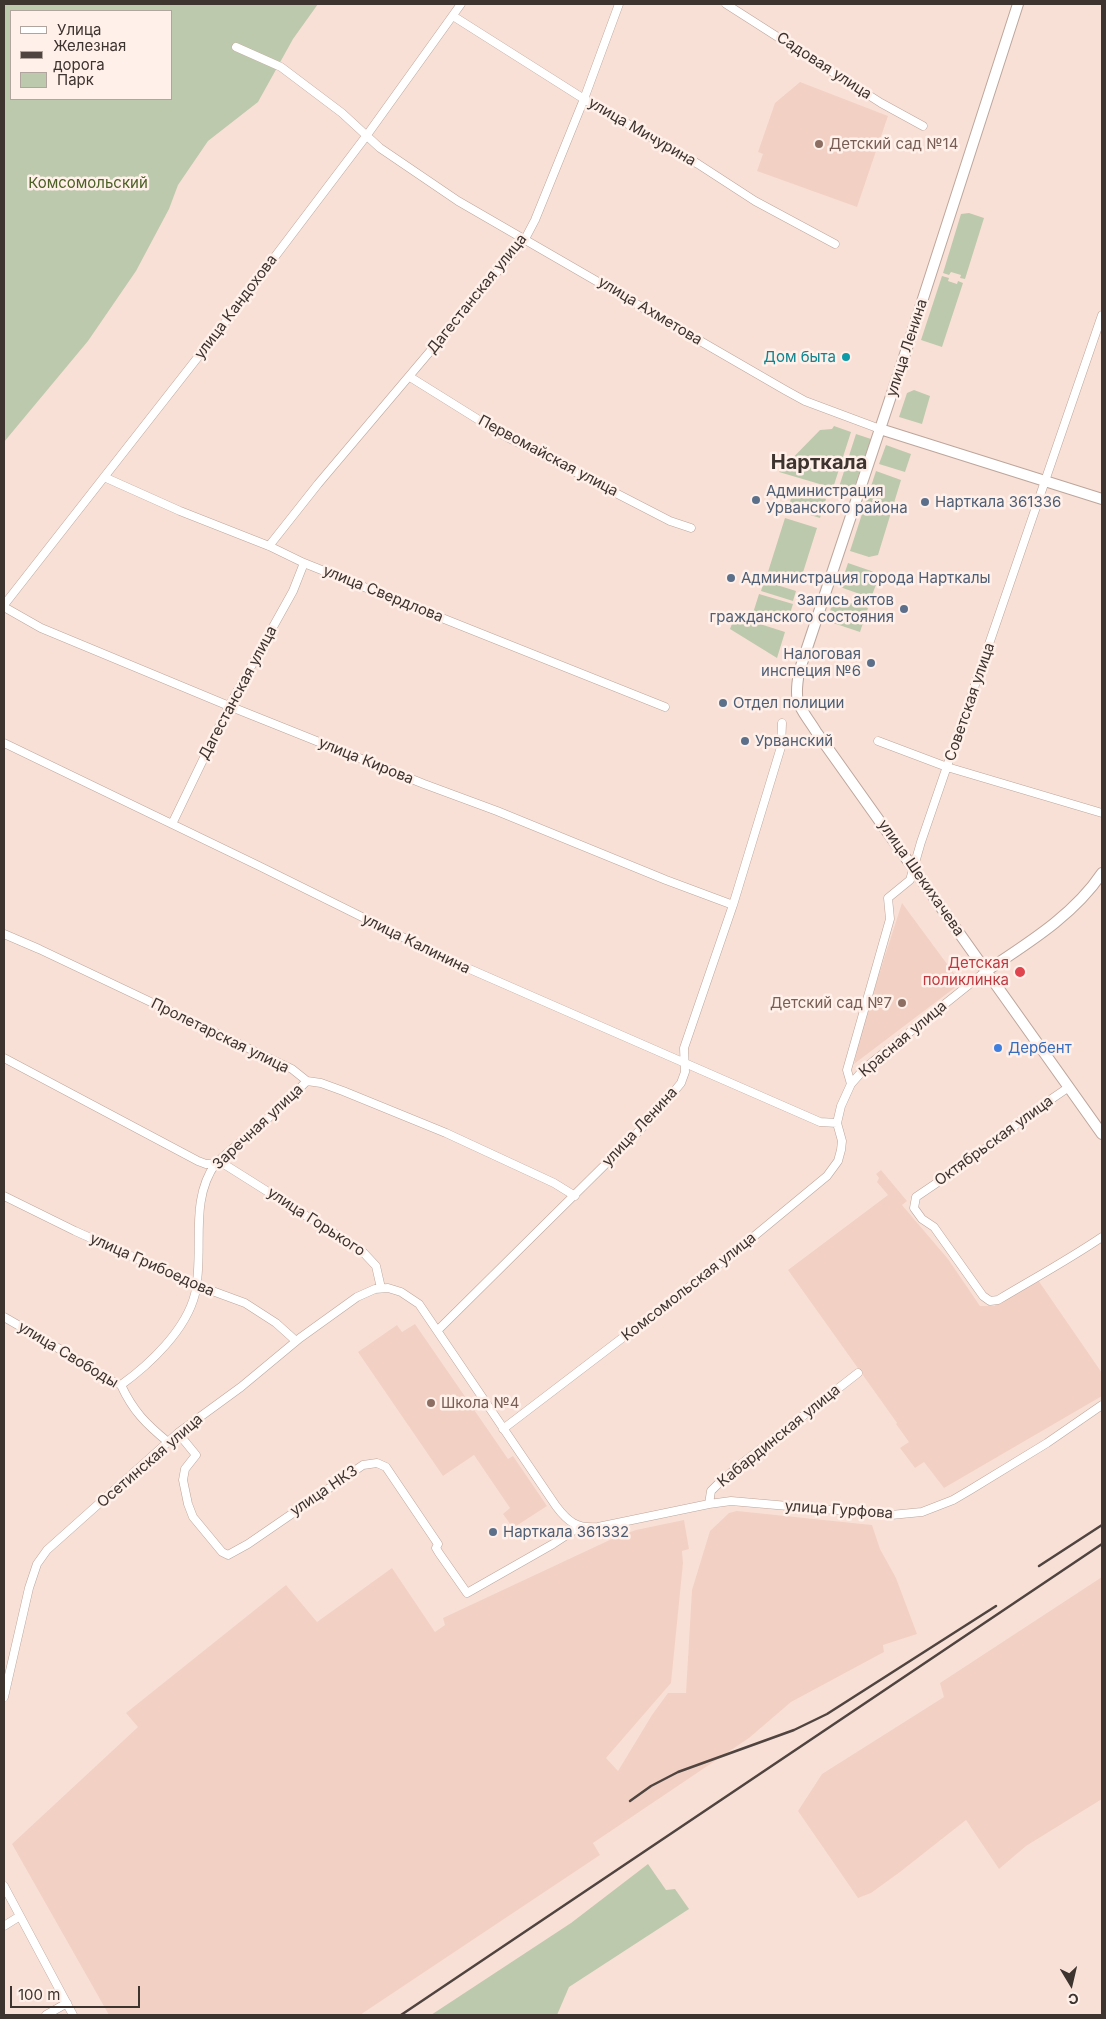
<!DOCTYPE html>
<meta charset="utf-8">
<style>
body{margin:0}
#map{position:relative;width:1106px;height:2019px;overflow:hidden;background:#f9e0d6;font-family:Inter,sans-serif}
canvas{display:block}
.frame{position:absolute;inset:0;border:5px solid #3d332f;pointer-events:none}
.legend{position:absolute;left:10px;top:10px;width:162px;height:90px;box-sizing:border-box;background:#fff0e9;border:1px solid #b1a49f;margin:0;padding:6px 9px;list-style:none;font-size:15px;color:#3d332f}
.legend li{display:flex;align-items:center;gap:10px;height:25px}
.legend b{width:25px;border:1px solid #b1a49f}
.north{position:absolute;left:1046px;top:1959px;width:50px;height:50px;-webkit-text-stroke:4px #fff0e9;paint-order:stroke;rotate:171deg;font-size:14px;font-weight:700;line-height:20px;text-align:center;color:#3d332f}
.north::after{content:'';display:block;margin:auto;width:18px;height:22px;background:#3d332f;clip-path:polygon(50% 0,100% 100%,50% 72%,0 100%)}
.scale{position:absolute;left:10px;top:1986px;width:130px;height:22px;box-sizing:border-box;border:2px solid #3d332f;border-top:0;padding-left:6px;font-size:15px;line-height:18px;white-space:nowrap;color:#3d332f;-webkit-text-stroke:4px #fff0e9;paint-order:stroke}
</style>
<div id="map">
<canvas width="1106" height="2019"></canvas>
<div class="frame"></div>
<ul class="legend">
<li><b style="height:6px;background:#fff"></b>Улица</li>
<li><b style="height:6px;background:#504440"></b>Железная дорога</li>
<li><b style="height:14px;background:#bdc9ac"></b>Парк</li>
</ul>
<div class="north">С</div>
<div class="scale">100 m</div>
</div>
<script>
const ctx = document.querySelector('canvas').getContext('2d');
ctx.lineJoin = 'round';
function fill(path, color) { ctx.fillStyle = color; ctx.fill(path, 'evenodd'); }
function stroke(path, color, width, dash) { ctx.strokeStyle = color; ctx.lineWidth = width; ctx.lineCap = dash ? 'butt' : 'round'; ctx.setLineDash(dash || []); ctx.stroke(path); }
function label(font, color, halo, rows, align = 'center') {
  ctx.font = font + ' Inter,sans-serif'; ctx.lineWidth = 5; ctx.setLineDash([]); ctx.textBaseline = 'middle'; ctx.strokeStyle = halo; ctx.fillStyle = color; for (const [text, x, y, turn = 0] of rows) {
    ctx.save(); ctx.translate(x, y); ctx.rotate((+turn || 0) * Math.PI / 180); ctx.textAlign = isNaN(turn) ? turn : align; if (halo) ctx.strokeText(text, 0, 0); ctx.fillText(text, 0, 0); ctx.restore();
  }
}
fill(new Path2D(`
 M800 82 888 116 857 207 757 171 763 154 758 152 775 103Z
 M902 903 961 983 854 1064 863 1024Z
 M881 1170 907 1201 902 1205 948 1259 980 1306H994L1038 1280 1102 1373V1396L944 1488 924 1462 915 1468 900 1448 909 1442 896 1424 897 1423 788 1270 888 1195 877 1182 879 1178 876 1174Z
 M415 1324 508 1459 513 1456 547 1506 513 1528 503 1514 510 1508 474 1455 443 1476 358 1352 397 1325 402 1332Z
 M737 1511 872 1525 880 1549 896 1578 917 1634 883 1645 884 1652 791 1702 749 1738 593 1843 600 1855 360 2015H109L12 1844 138 1727 126 1713 286 1585 317 1622 392 1568 435 1632 445 1625 443 1618 614 1538 636 1530 684 1520 689 1549 682 1551 683 1563 671 1683 606 1758 618 1771 652 1715 668 1693H686L692 1590 710 1531 729 1513Z
 M1102 1577V1799L1026 1846 999 1869 966 1820 900 1872 871 1893 858 1898 798 1811 822 1774 944 1697 940 1683Z`), '#f2d1c4');
fill(new Path2D(`
 M4 4H318L293 39 258 102 208 141 178 185 169 209 136 271 88 341 4 442ZM11 11H171V99H11Z
 M969 213 984 218 965 279 960 278 961 275 951 272 949 275 943 273 961 214Z
 M942 276 949 278 948 281 957 284 958 281 963 283 942 347 921 340Z
 M914 390 930 396 922 424 899 417 907 393Z
 M834 426 851 432 833 488 779 472 820 430 832 429Z
 M856 434 871 439 852 494 838 490Z
 M886 445 911 454 905 472 879 464Z
 M876 471 901 480 878 555 869 557 850 551Z
 M794 489 826 499 820 518 788 508Z
 M785 518 817 528 799 585 767 575Z
 M848 563 880 574 871 598 840 587Z
 M764 581 796 591 793 601 761 591Z
 M759 594 793 604 787 623 753 613Z
 M834 598 868 608 860 632 827 621Z
 M735 616 785 632 777 658 730 629Z
 M648 1864 666 1890 675 1889 689 1909 569 1987 557 2015H431L571 1923Z`), '#bdc9ac');
const minor = new Path2D(`
 M726 4 881 103 923 126
 M453 16 584 99 698 164 755 201 835 244
 M236 47 281 67 342 113 380 148 458 201 785 390 805 401 880 429
 M410 377 503 435 670 521 691 528
 M104 477 180 511 269 546 304 563 665 707
 M269 546 318 484 525 239 535 220 584 99 619 4
 M4 605 227 320 367 135 461 4
 M4 607 41 628 229 706 424 784 497 811 666 880 733 905
 M878 741 947 767 1102 813
 M4 743 259 866 449 960 820 1122 837 1123
 M172 824 229 706 293 591 304 563
 M4 934 39 949 292 1069 307 1081 321 1083 343 1091 446 1133 554 1183 575 1196
 M4 1058 198 1161 206 1164 222 1163 227 1166 362 1251 376 1266 381 1288
 M851 1084 847 1070 890 919 888 898 910 880 921 842 1102 315
 M1069 1087 1028 1115 972 1159 916 1197 914 1208 922 1219 934 1227 983 1296 990 1301 998 1300C1033 1279 1068 1260 1102 1237
 M4 1196 75 1231 196 1285 245 1303 276 1323 296 1341
 M4 1317 63 1351 102 1376 121 1385C133 1411 146 1424 168 1442
 M438 1330 637 1133 663 1105 681 1083 685 1072 684 1048 733 905 781 747 782 723
 M121 1385C150 1364 186 1330 195 1294 205 1251 188 1201 216 1163L274 1113 307 1081
 M503 1429 735 1252 827 1176 838 1161 841 1150 842 1141 837 1123 841 1106 851 1084 865 1068 986 971
 M178 1433 196 1455 185 1469 183 1480 188 1504 193 1517 222 1552 228 1555 248 1544 363 1465 377 1463 386 1467 438 1544 436 1548 439 1553 467 1593 553 1544 579 1527
 M709 1504 711 1491 717 1485 740 1465 858 1373
 M4 1697 29 1588 37 1564 47 1550 178 1433 241 1387 300 1338 357 1297 375 1289 388 1288 401 1292 419 1304 556 1506C568 1522 577 1529 598 1527L709 1504 731 1501 891 1515 922 1512 953 1500 970 1490 1047 1443 1102 1405
 M4 1886 73 2015
 M4 1926 20 1916
 M46 2015 67 2003`);
const tertiary = new Path2D(`
 M1018 4 909 342 799 672C793 707 800 705 817 733L1102 1134
 M880 429 1102 499
 M986 971C1028 943 1074 915 1102 873`);
stroke(minor, '#bda59b', 9);
stroke(tertiary, '#bda59b', 12);
stroke(minor, '#fff', 8);
stroke(tertiary, '#fff', 10);
stroke(new Path2D(`
 M1039 1566 1102 1525
 M630 1801 651 1786 678 1772 794 1730 827 1714 996 1606
 M401 2015 1102 1544`), '#504440', 2.5);
for (const [x, y, r, color] of [
 [819,144,5,"#8d6e63"],
 [846,357,5,"#0f9aa8"],
 [756,500,5,"#5c6f8a"],
 [925,502,5,"#5c6f8a"],
 [731,578,5,"#5c6f8a"],
 [904,609,5,"#5c6f8a"],
 [871,663,5,"#5c6f8a"],
 [723,703,5,"#5c6f8a"],
 [745,741,5,"#5c6f8a"],
 [1020,972,6,"#e0444e"],
 [902,1003,5,"#8d6e63"],
 [998,1048,5,"#3f7fe0"],
 [431,1403,5,"#8d6e63"],
 [493,1532,5,"#5c6f8a"]
]) { const dot = new Path2D(); dot.arc(x, y, r, 0, 2 * Math.PI); ctx.fillStyle = color; ctx.fill(dot); stroke(dot, '#fff0e9', 2); }
label('15px', '#3d332f', '#fff0e9', [
 ["Садовая улица",824,66,33],
 ["улица Мичурина",642,132,30],
 ["Дагестанская улица",477,294,-51],
 ["улица Кандохова",236,307,-53],
 ["улица Ахметова",650,311,31],
 ["улица Ленина",907,348,-72],
 ["Первомайская улица",548,456,28],
 ["улица Свердлова",383,594,22],
 ["Дагестанская улица",238,693,-62],
 ["Советская улица",970,702,-71],
 ["улица Кирова",366,761,22],
 ["улица Шекихачева",921,878,55],
 ["улица Калинина",416,944,26],
 ["Пролетарская улица",220,1036,26],
 ["Красная улица",903,1039,-40],
 ["Заречная улица",258,1127,-43],
 ["улица Ленина",640,1127,-47],
 ["Октябрьская улица",994,1141,-36],
 ["улица Горького",316,1222,33],
 ["улица Грибоедова",152,1265,24],
 ["Комсомольская улица",689,1287,-38],
 ["улица Свободы",68,1355,31],
 ["Кабардинская улица",779,1436,-39],
 ["Осетинская улица",150,1461,-41],
 ["улица НКЗ",324,1491,-34],
 ["улица Гурфова",839,1510,4]
]);
label('15px', '#785e54', '#fff0e9', [
 ["Детский сад №14",829,144],
 ["Детский сад №7",892,1003,"right"],
 ["Школа №4",441,1403]
], 'left');
label('15px', '#4b6024', '#fff0e9', [
 ["Комсомольский",88,183]
]);
label('15px', '#0d838f', '#fff0e9', [
 ["Дом быта",836,357]
], 'right');
label('15px', '#4e5e75', '#fff0e9', [
 ["Администрация",766,491],
 ["Урванского района",766,508],
 ["Нарткала 361336",935,502],
 ["Администрация города Нарткалы",741,578],
 ["Запись актов",894,600,"right"],
 ["гражданского состояния",894,617,"right"],
 ["Налоговая",861,654,"right"],
 ["инспеция №6",861,671,"right"],
 ["Отдел полиции",733,703],
 ["Урванский",755,741],
 ["Нарткала 361332",503,1532]
], 'left');
label('15px', '#be3a42', '#fff0e9', [
 ["Детская",1009,963],
 ["поликлинка",1009,980]
], 'right');
label('15px', '#366cbe', '#fff0e9', [
 ["Дербент",1008,1048]
], 'left');
label('bold 20px', '#3d332f', '#fff0e9', [
 ["Нарткала",819,463]
]);
</script>
